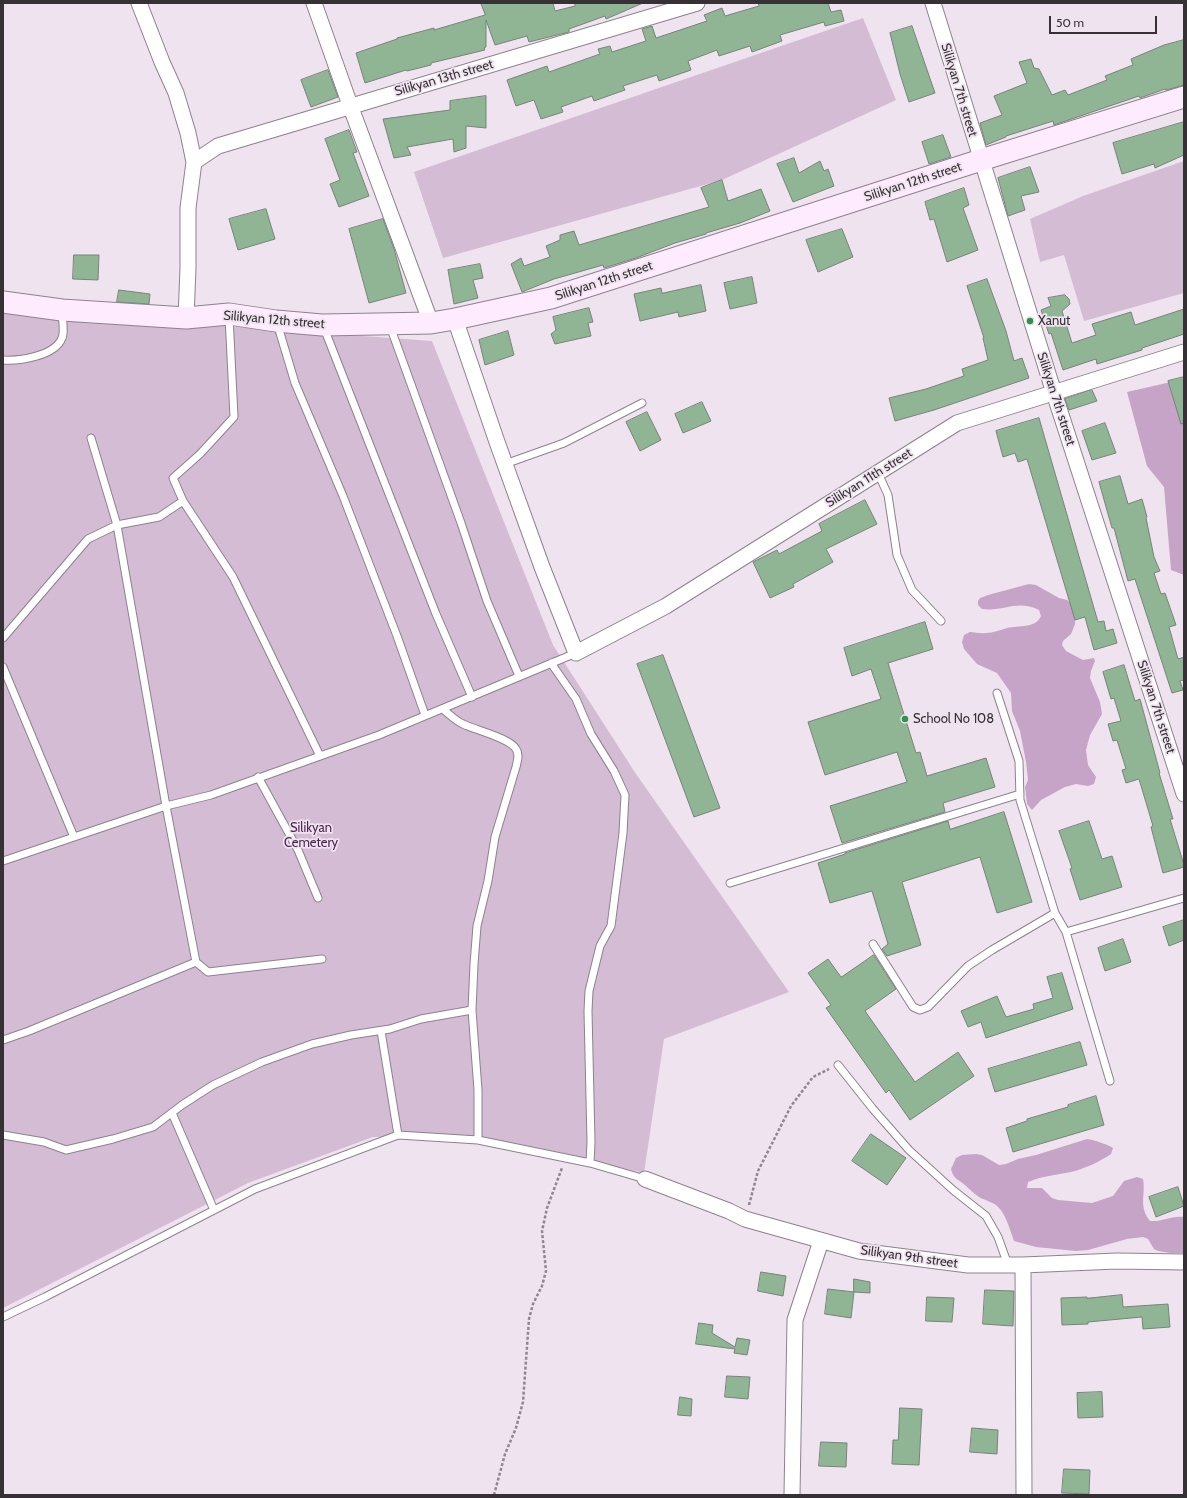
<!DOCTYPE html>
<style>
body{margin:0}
#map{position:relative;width:1187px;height:1498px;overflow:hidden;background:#efe3ef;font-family:Cabin,sans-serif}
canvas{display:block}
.frame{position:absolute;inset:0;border:4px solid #353135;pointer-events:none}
.scale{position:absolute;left:1049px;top:16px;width:108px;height:18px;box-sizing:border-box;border:2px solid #353135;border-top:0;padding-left:5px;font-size:12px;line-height:14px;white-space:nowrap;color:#353135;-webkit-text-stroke:3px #efe3ef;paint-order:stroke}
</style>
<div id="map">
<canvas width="1187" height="1498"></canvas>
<div class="frame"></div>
<div class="scale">50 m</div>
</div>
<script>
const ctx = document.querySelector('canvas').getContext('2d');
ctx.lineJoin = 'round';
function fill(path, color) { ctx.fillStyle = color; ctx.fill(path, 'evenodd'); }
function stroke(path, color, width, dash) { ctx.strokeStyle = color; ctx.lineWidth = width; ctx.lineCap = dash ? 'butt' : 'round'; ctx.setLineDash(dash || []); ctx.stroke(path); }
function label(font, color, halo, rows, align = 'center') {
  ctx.font = font + ' Cabin,sans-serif'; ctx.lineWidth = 3.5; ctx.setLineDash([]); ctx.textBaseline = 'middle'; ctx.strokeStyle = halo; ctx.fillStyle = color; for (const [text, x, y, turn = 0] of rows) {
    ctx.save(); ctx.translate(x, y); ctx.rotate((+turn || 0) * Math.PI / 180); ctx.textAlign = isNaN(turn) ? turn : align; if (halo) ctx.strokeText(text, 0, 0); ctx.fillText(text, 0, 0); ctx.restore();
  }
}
fill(new Path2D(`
 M863 18 896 100 722 180 443 258 414 172Z
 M1184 161V293L1084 321 1064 255 1040 262 1030 219 1083 196Z
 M3 310 432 341 553 645 636 774 789 992 664 1039 644 1173 475 1136 373 1137 248 1183 3 1308Z`), '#d4bcd4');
fill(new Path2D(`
 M1184 379V575L1171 570 1164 487 1147 466 1127 392Z
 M1029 584 1036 585 1059 598 1067 600 1073 605 1075 617V624L1071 634 1063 641 1062 645 1066 651 1083 660 1094 658 1095 661 1091 671 1090 678 1100 702 1102 714 1090 735 1086 750 1088 765 1096 777 1094 784 1088 786 1076 784 1065 787 1041 800 1032 810 1027 804 1025 787 1028 780 1026 762 1020 731 1012 711 1011 693 997 673 977 664 964 649 962 642 964 635 970 632C975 632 980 634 986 633 993 633 1000 630 1007 628 1019 625 1035 629 1041 616L1039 610C1017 599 1004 612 982 609L978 605V601L980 598 988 595Z
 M1087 1139C1094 1140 1107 1144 1113 1148L1111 1154C1099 1162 1084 1169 1071 1172 1056 1175 1042 1176 1028 1182L1027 1188H1042L1052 1198 1058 1200 1092 1203 1113 1196 1124 1181 1137 1177 1143 1179C1146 1195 1138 1206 1150 1221 1162 1222 1172 1215 1184 1217V1251L1183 1253H1170L1158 1251 1154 1249 1148 1239 1143 1237 1127 1239 1088 1250 1076 1251 1036 1247 1014 1241C1010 1230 1007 1218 1000 1209 995 1202 986 1201 979 1197 974 1194 971 1190 967 1187 960 1179 954 1181 951 1169L956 1158 962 1155 976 1154 982 1155 999 1165 1006 1164 1018 1159 1036 1155Z`), '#c6a4c7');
const building = new Path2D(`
 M481 3H553L555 11 575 6V3H643L606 19 605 16 569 29V32L529 42 527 36 495 45 486 20V47L484 48 485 50 431 63V65L407 71 406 70 365 83 356 53 397 39V38L434 28V30L485 15Z
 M758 3H828L831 12 841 10 844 21 825 26 824 22 780 35 782 41 752 52 750 46 719 56 717 50 688 61 691 70 659 81 657 75 623 86 625 90 594 101 592 96 561 107 563 112 541 119 534 100 516 106 507 80 547 66 549 72 600 54 598 49 610 46 612 52 646 41 642 29 652 26 656 38 707 21 704 15 722 8 725 16 759 6Z
 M912 26 935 93 909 102 900 74 890 33Z
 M1184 40V85L1166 90 1165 89 1140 98 1139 96 1054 125 1053 121 1006 136V137L986 145 980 123 1002 115 994 96 1027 83 1019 62 1031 59 1034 68 1039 69 1052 95 1065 90 1068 95 1107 80 1105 76 1133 65 1131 59 1164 45Z
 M328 70 338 97 311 107 301 80Z
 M486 96V128L466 126V148L454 152 453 139 407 147 411 155 394 158 383 119 450 110V101Z
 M1184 122V155L1155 168 1154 164 1122 174 1113 143Z
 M349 130 357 152 353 153 369 196 339 207 330 184 340 180 325 139Z
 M943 135 951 157 929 164 922 142Z
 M794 158 799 173 820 161 824 171 828 169 834 186 793 202 777 164Z
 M1030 167 1039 192 1021 196 1025 210 1008 216 998 178Z
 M722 180 728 201 761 189 770 211 740 223 706 233V234L675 243 636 258 604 268 603 265 554 279 522 292 511 264 521 258 524 266 550 257 546 246 560 240V235L574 231 579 245 709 207 701 188Z
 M964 188 969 205 963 208 978 250 947 262 934 219 930 220 925 202Z
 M266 209 275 239 238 250 229 219Z
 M383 219 394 249 406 293 369 303 349 229Z
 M842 229 853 257 818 272 806 240Z
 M74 255H99L98 280 73 279Z
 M480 264 483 278 473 280 478 298 454 304 448 270Z
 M752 277 757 303 730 309 724 283Z
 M987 279 1006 331 1014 361 1022 358 1029 378 934 410 895 421 889 398 926 389 964 376 962 369 988 360 983 338H984L967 286Z
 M701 285 706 311 679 317 678 312 640 321 634 294 661 288 662 293Z
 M119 290 150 294 149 304 117 302Z
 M1065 295 1069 299 1070 304 1062 311 1072 343 1096 335 1092 324 1131 312 1135 325 1184 309V334L1142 348V350L1097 364 1096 359 1063 370 1051 333 1049 334 1041 310 1051 306 1048 298Z
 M589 308 593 322 588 323 591 336 555 344 551 334 556 330 553 317Z
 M508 331 514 355 485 365 479 340Z
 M1184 377V423L1181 424 1168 381Z
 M1092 390 1097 401 1069 410 1065 399Z
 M702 402 711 421 683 433 675 414Z
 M647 412 661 440 640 451 626 422Z
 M1039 418 1098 622 1104 621 1106 631 1113 629 1117 643 1094 650 1085 617 1075 620 1027 459 1018 462 1015 453 1003 457 996 431Z
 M1105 423 1116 453 1092 460 1082 431Z
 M1120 476 1128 504 1142 499 1147 517 1146 518 1154 557 1160 571 1154 573 1161 594 1165 593 1176 625 1169 627 1178 659 1184 657V680L1180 681 1183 690 1172 693 1135 579 1128 581 1114 528H1112L1099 482Z
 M865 500 877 524 826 549 833 562 793 584 794 587 770 598 753 562 777 550 779 554 822 531 819 524Z
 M925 622 933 649 888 663 916 753 920 752 927 776 986 758 995 787 943 803 945 812 842 843 830 806 907 782 897 752 825 775 808 722 881 699 871 669 852 676 844 648Z
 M663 655 720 808 694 817 637 664Z
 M1124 665 1135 701 1140 699 1160 773H1159L1173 819H1170L1184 865V867L1163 873 1151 827 1153 826 1139 779 1126 783 1122 770 1126 769 1117 740 1113 741 1108 724 1121 721 1114 698 1111 699 1103 672Z
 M1004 812 1032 902 997 913 980 857 902 882 921 945 887 956 882 949 888 944 872 891 830 903 818 863 845 854V853L948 821 950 829Z
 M1089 821 1102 859 1112 856 1122 887 1080 900 1070 869 1072 868 1059 831Z
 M1184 920V940L1169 946 1163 927Z
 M1123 939 1131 962 1105 971 1098 948Z
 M874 955 896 989 865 1011 915 1082 958 1052 974 1076 910 1120 889 1090 886 1093 826 1008 831 1005 808 973 828 959 841 977Z
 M1062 973 1073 1009 986 1038 981 1022 968 1027 961 1011 997 996 1006 1017 1034 1009 1033 1004 1053 998 1047 977Z
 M1080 1042 1087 1065 995 1092 988 1069Z
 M1096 1096 1104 1125 1013 1152 1006 1128 1027 1121V1119L1068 1107V1105Z
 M871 1134 906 1158 887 1185 852 1161Z
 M1178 1187 1184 1206 1156 1217 1149 1197Z
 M761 1272 786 1276 783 1296 758 1291Z
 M854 1279 870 1282V1293L854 1292Z
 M828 1289 854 1292 851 1318 825 1314Z
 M985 1290 1014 1291 1013 1326 983 1324Z
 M1122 1295 1123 1307 1168 1304 1170 1327 1143 1329 1142 1317 1088 1322V1324L1062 1325 1061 1298 1087 1297V1298Z
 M927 1297 954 1298 952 1322 926 1321Z
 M699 1323 713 1325 712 1333 735 1347 737 1338 750 1340 747 1355 734 1353 735 1349 696 1344Z
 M727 1376 750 1377 748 1399 725 1397Z
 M1102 1392 1103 1417 1078 1418 1077 1393Z
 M680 1397 692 1399 691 1416 678 1415Z
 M900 1408 922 1409 919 1465 892 1464 893 1440H898Z
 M972 1428 998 1430 997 1454 970 1452Z
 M821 1442 847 1443 846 1467 819 1466Z
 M1064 1469 1090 1470 1089 1494 1062 1493Z`);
fill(building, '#8fb594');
stroke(building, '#778379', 1);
const lane = new Path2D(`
 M277 323 295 383 343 496 397 636 425 715
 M390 326 461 523 487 601 519 676
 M324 328 436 614 472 697
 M3 360C20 361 55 356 62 338 65 331 62 319 62 313
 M91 438 117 525 166 806 196 962 208 972 322 959
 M505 464 564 443 642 403
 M878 473 888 495 897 555 912 590 941 621
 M183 501 233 577 320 756
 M3 638 88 539 117 525 159 517 183 501 173 478 200 454 234 417 229 316
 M551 663 576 699 591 734 614 771 625 795 623 833 611 926 600 946 589 991 588 1011 591 1142 590 1163
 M3 667 74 837
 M997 693 1019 761 1020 800 1055 913 1066 932 1184 898
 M443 709C449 714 456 721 463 724 475 730 510 738 516 749 520 755 517 762 516 767L495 837 488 881 477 926 474 964 472 1010 478 1090V1140
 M258 777 298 850 318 898
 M3 861 166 806 211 795 379 735 576 653
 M730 883 1020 794
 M1066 932 1110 1081
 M873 944 913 1007 920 1010 928 1007 968 966 992 950 1055 913
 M381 1031 398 1135
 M3 1040 29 1031 196 962
 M838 1065 873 1109 909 1150 953 1190 986 1216 998 1237 1008 1265
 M172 1113 214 1210
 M3 1135 44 1142 66 1150 113 1139 153 1127 182 1105 213 1085 262 1062 312 1044 351 1035 390 1029 421 1019 472 1010
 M3 1317 45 1297 255 1189 398 1135 478 1140 590 1163 645 1179`);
const street = new Path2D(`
 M139 3 162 62 176 93 188 133 194 162 188 208V268L186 318
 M314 3 350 105 431 323
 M933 3 1054 393 1184 794
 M194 162 218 146 697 3
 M455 319 497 442 542 567 576 653 666 606 957 423 1184 352
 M645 1179 729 1211 745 1219 859 1251 968 1265H1023L1117 1261 1184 1262
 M1023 1265 1024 1495
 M792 1495 795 1320 821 1241`);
const secondary = new Path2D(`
 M3 302 62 310 186 318 229 314 276 321 322 325 431 323 455 319 551 298 981 160 1184 97`);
stroke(lane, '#8d828d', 9);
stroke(street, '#8d828d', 17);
stroke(secondary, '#8d828d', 23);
stroke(new Path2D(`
 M749 1205 758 1171 791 1106 813 1077 829 1069
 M494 1495 505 1454 516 1428 523 1402 529 1319 533 1304 542 1286 546 1271 542 1231 547 1208 562 1168`), '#8e878e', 2.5, [3, 2]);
stroke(lane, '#fff', 7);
stroke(street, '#fff', 15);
stroke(secondary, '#feebfe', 21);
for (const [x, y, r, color] of [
 [1030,321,4,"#2e944a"],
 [905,719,4,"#2e944a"]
]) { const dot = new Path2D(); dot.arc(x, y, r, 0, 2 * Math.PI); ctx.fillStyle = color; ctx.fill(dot); stroke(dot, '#efe3ef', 1.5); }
label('13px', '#353135', '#efe3ef', [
 ["Silikyan 13th street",444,78,-16],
 ["Silikyan 7th street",959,90,73],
 ["Silikyan 12th street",913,182,-18],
 ["Silikyan 12th street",604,281,-18],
 ["Silikyan 12th street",274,320,5],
 ["Silikyan 7th street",1056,399,72],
 ["Silikyan 11th street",869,478,-32],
 ["Silikyan 7th street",1156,707,72],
 ["Silikyan 9th street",909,1257,8]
]);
label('13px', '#353135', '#efe3ef', [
 ["Xanut",1038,321],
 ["School No 108",913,719]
], 'left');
label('13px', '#502552', '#efe3ef', [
 ["Silikyan",311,828],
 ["Cemetery",311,843]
]);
</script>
